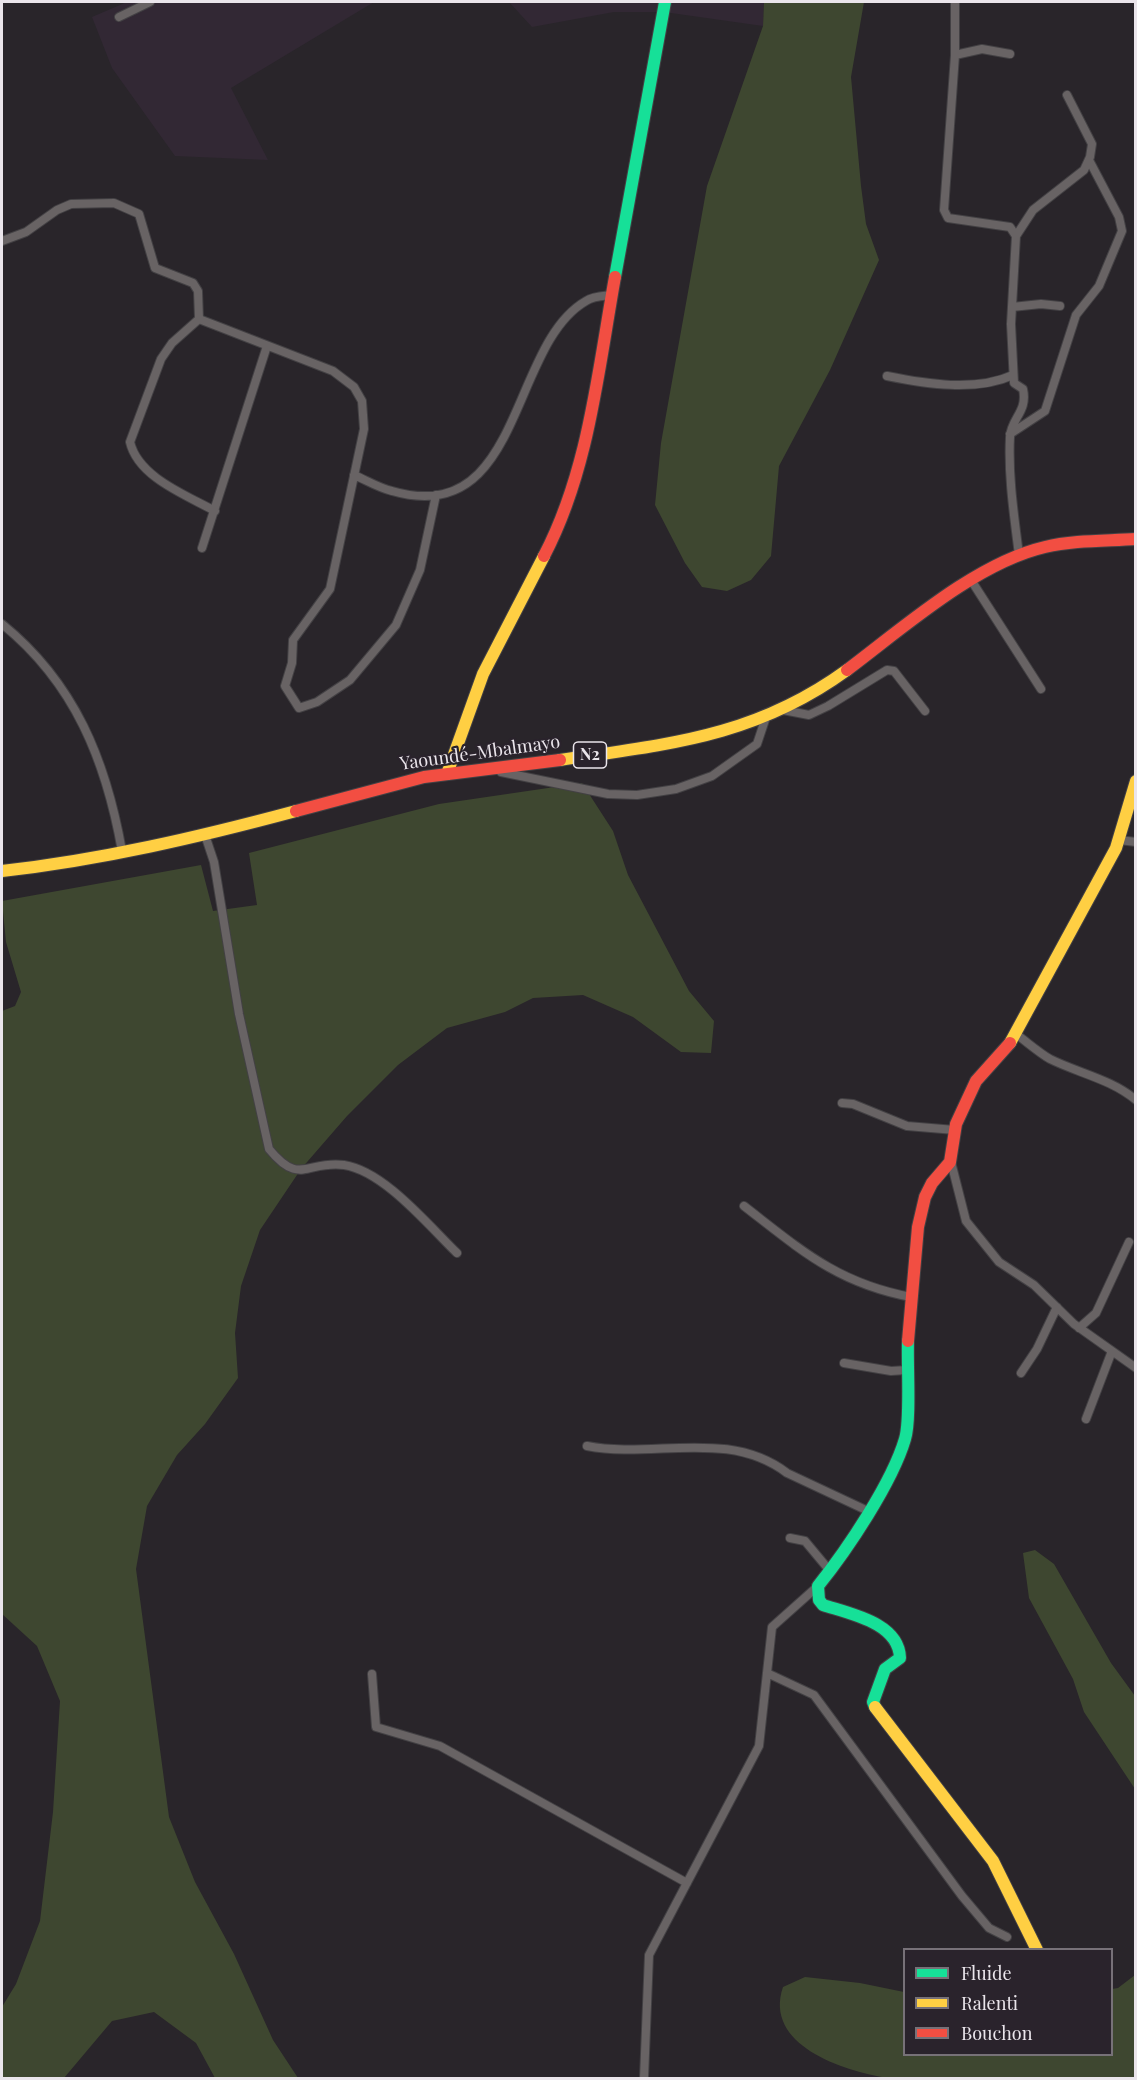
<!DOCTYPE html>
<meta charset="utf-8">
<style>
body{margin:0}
#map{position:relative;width:1137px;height:2080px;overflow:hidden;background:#29252a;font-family:"Playfair Display",serif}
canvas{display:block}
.frame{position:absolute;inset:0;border:3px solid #eae5eb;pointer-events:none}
.legend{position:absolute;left:903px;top:1948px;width:210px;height:108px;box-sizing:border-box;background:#2a232c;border:2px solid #777178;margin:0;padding:8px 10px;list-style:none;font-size:18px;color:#eae5eb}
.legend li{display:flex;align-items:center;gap:12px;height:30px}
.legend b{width:30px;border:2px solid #777178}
</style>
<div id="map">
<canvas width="1137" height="2080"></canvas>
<div class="frame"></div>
<ul class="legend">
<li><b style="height:8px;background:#16e098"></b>Fluide</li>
<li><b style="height:8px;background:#ffcf43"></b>Ralenti</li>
<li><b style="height:8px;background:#f24e42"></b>Bouchon</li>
</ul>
</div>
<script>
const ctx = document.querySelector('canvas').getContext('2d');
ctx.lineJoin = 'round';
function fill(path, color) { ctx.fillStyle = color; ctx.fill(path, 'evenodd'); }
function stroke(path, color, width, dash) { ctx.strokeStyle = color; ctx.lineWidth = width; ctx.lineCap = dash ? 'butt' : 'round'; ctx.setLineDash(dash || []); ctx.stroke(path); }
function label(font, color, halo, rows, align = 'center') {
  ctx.font = font + ' "Playfair Display",serif'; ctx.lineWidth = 4.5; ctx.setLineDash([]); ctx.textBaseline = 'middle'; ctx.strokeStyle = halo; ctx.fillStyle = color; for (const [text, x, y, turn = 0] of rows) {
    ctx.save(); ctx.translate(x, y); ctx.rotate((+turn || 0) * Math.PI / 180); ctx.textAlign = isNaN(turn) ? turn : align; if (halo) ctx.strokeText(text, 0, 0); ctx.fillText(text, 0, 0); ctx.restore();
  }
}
fill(new Path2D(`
 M127 2H374L231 88 268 160 175 156 112 68 92 17Z
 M509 2H764L763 26 664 12H614L532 27Z`), '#322834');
fill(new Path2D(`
 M764 2H864L851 77 861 186 866 224 879 260 830 370 779 466 771 556 751 580 727 591 702 587 685 563 655 505 661 443 707 186 763 26Z
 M582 783 613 831 628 875 689 991 714 1021 711 1053 681 1052 633 1017 583 995 533 998 505 1012 447 1028 398 1065 347 1116 301 1169 260 1230 241 1286 235 1333 238 1378 205 1424 177 1455 147 1506 136 1569 169 1817 195 1882 234 1954 273 2040 298 2078H215L196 2043 154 2012 112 2021 64 2078H2V2007L16 1984 40 1921 53 1812 60 1701 37 1646 2 1614V1011L15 1006 21 992 6 942 2 901 201 865 213 911 257 905 249 853 439 804Z
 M1035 1550 1054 1564 1111 1663 1135 1696V1789L1084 1712 1073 1679 1029 1598 1023 1553Z
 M1135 1975V2078C1077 2079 1019 2078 961 2078 938 2078 910 2080 888 2078 843 2071 763 2045 783 1987L805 1977 860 1983 904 1992V2054H1112V1989L1118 1988Z`), '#3e4730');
const street = new Path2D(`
 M955 2V55L944 210 948 218 1010 227 1016 236
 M119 17 150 2
 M955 55 982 49 1010 54
 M2 241 26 232 57 210 71 204 114 203 139 214 155 268 193 283 198 291 199 319 172 343 161 359 130 442C138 477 186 495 215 511
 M1012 307 1041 304 1060 306
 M199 319 333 371 354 387 362 401 364 429 330 589 293 640 292 663 285 686 299 708 317 702 350 680 396 625 420 570 436 495
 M887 376C926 384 976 392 1013 375
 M1010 434 1045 411 1076 315 1099 286 1122 231 1119 217 1089 160
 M354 475C366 480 379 488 392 491 523 529 509 345 586 301 593 296 604 296 612 295
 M202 548 267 346
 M1019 555C1014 515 1008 476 1010 437 1011 418 1028 412 1023 389L1014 383 1011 324 1016 236 1033 210 1084 170 1090 157 1092 144 1067 95
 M971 580 1041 689
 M2 624C75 683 106 761 122 851
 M783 710 809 715 828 706 887 670 894 671 925 711
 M501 772 608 794 637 795 676 789 712 776 757 744 766 717
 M205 835 214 862 239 1014 269 1149C300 1187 307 1160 344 1165 384 1171 428 1225 457 1253
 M1119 840 1136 842
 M1016 1034C1027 1042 1038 1052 1050 1059 1078 1073 1111 1079 1136 1100
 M842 1103 853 1104 907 1126 955 1130
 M950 1158 966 1221 999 1262 1034 1285 1074 1324 1136 1368
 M744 1206C801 1250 837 1283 911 1297
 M1079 1328 1096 1313 1129 1242
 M844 1363 891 1371 907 1370
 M1021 1373 1037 1349 1057 1307
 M1086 1419 1112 1351
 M587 1446C653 1459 728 1428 787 1473L868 1511
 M790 1538 805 1541 830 1571
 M767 1673 814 1695 962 1896 989 1928 1007 1937
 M372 1674 376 1727 440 1746 687 1883
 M644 2078 649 1955 759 1746 772 1627 818 1586`);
const fast = new Path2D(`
 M615 277 665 2
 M875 1707 873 1702 885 1669 900 1658C899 1623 851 1614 823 1605L819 1600 818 1586C847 1550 892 1483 905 1439 911 1420 907 1364 908 1341`);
const slow = new Path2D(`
 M560 760C669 744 755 737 847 670
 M447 774 483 674 544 556
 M2 871C101 860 199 837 296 811
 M1010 1043 1116 848 1136 781
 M875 1707 993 1861 1037 1950`);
const jam = new Path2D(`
 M544 556C589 470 598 370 615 277
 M847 670C903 628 976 563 1045 547 1074 540 1106 541 1136 539
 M296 811 424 777 560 760
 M908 1341 918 1227 925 1197 932 1183 950 1162 956 1124 976 1081 1010 1043`);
stroke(street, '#434144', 10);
stroke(fast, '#434144', 14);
stroke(slow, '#434144', 14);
stroke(jam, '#434144', 14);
stroke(street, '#686364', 8);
stroke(fast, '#16e098', 12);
stroke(slow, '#ffcf43', 12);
stroke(jam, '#f24e42', 12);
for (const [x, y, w] of [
 [590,755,33]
]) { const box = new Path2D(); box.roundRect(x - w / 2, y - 13, w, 26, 4.5); ctx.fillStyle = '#2a232c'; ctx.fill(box); stroke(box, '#eae5eb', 1.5); }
label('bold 16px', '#eae5eb', null, [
 ["N2",590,755]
]);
label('18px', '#eae5eb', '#2a232c', [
 ["Yaoundé-Mbalmayo",480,753,-8]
]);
</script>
